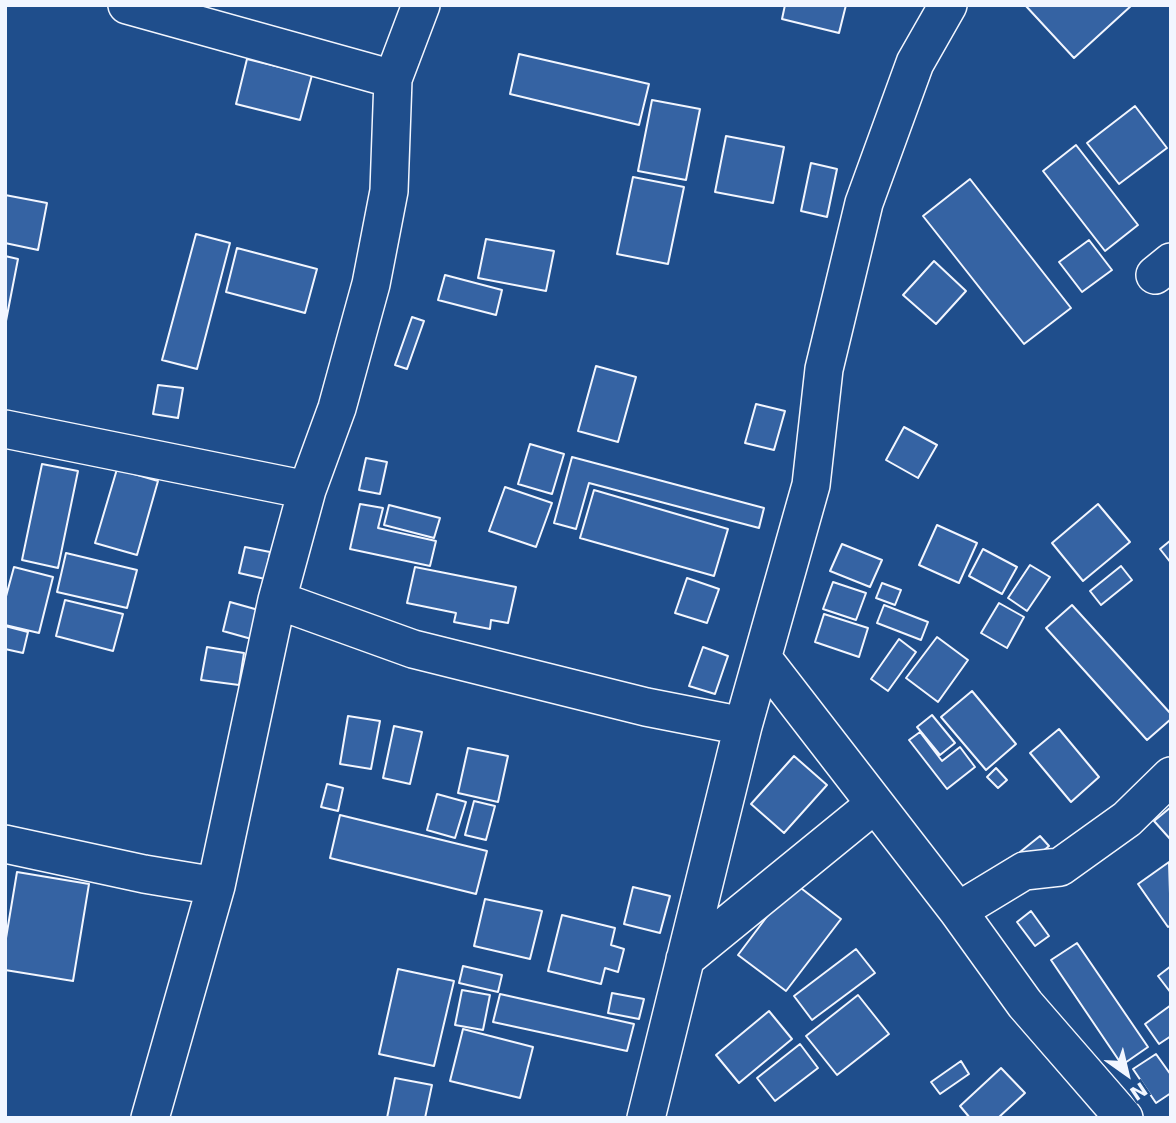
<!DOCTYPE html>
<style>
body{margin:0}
#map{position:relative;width:1176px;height:1123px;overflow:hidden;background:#1f4e8c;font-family:"DejaVu Sans",sans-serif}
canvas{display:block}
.frame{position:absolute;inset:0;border:7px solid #f2f6ff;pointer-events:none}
.north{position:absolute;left:1092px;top:1039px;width:70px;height:70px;-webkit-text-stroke:5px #1f4e8c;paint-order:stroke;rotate:146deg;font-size:19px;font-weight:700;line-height:28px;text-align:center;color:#f2f6ff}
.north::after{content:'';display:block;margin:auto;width:24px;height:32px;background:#f2f6ff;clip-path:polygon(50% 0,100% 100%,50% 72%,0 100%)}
</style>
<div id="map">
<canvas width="1176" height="1123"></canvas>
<div class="frame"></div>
<div class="north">N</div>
</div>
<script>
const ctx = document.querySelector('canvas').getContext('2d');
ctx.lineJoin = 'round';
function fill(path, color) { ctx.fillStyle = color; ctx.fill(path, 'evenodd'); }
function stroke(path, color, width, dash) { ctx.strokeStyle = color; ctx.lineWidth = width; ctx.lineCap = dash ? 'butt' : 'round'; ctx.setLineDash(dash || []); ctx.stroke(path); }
const building = new Path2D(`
 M785 5H846L839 33 782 19Z
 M1025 5H1132L1074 58Z
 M519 54 649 84 639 125 510 94Z
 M247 59 312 75 300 120 236 104Z
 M652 100 700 109 686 180 638 171Z
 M1135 106 1167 148 1119 184 1087 143Z
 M726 136 784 147 773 203 715 192Z
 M1076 145 1138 225 1105 251 1043 171Z
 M811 163 837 169 827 217 801 211Z
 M633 177 684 187 668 264 617 254Z
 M970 179 1071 308 1024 344 923 216Z
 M5 195 47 203 38 250 5 243Z
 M196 234 230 243 197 369 162 360Z
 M486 239 554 251 546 291 478 278Z
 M1089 240 1112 270 1082 292 1059 262Z
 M237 248 317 269 305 313 226 292Z
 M5 256 18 259 5 326Z
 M934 261 966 291 936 324 903 295Z
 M445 275 502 290 496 315 438 300Z
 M412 317 424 321 407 369 395 365Z
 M596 366 636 377 618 442 578 431Z
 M158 385 183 388 178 418 153 414Z
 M756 404 785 411 774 450 745 443Z
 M904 427 937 445 918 478 886 460Z
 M530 444 564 454 552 494 518 484Z
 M572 457 764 508 759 528 589 483 576 529 554 523Z
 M366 458 387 462 380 494 359 490Z
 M42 464 78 471 58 568 22 560Z
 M117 469 158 481 137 555 95 543Z
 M505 487 552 503 536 547 489 531Z
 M594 490 728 529 714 576 580 538Z
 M360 504 383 508 378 528 436 541 430 566 350 549Z
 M1098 504 1130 542 1083 581 1052 543Z
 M389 505 440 518 434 538 384 525Z
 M937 525 977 543 959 583 919 565Z
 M1171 540V563L1160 549Z
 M842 544 882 560 870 587 830 571Z
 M245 547 270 552 265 579 239 573Z
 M983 549 1017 567 1002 594 969 576Z
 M66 553 137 570 127 608 57 592Z
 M1030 565 1050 577 1027 611 1008 598Z
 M1121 566 1132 580 1101 605 1090 591Z
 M14 567 53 577 39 633 5 625V600Z
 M415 567 516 587 508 623 491 620 490 629 454 622 456 613 407 603Z
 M687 578 719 589 707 623 675 613Z
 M833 582 866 593 856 620 823 609Z
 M882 583 901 590 895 605 876 598Z
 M65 600 123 614 113 651 56 636Z
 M230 602 262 611 255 640 223 631Z
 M999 603 1024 617 1007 648 981 633Z
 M884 605 928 622 921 640 877 623Z
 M1072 605 1171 714V719L1147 740 1046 628Z
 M824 614 868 628 859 657 815 642Z
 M5 626 28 632 23 653 5 649Z
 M937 637 968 660 938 702 906 678Z
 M899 639 916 652 888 691 871 679Z
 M207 647 244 653 239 685 201 680Z
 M703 647 728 656 715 694 689 686Z
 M972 691 1016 744 986 770 941 717Z
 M932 715 955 743 940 755 917 727Z
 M348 716 380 721 371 769 340 764Z
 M394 726 422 732 410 784 383 778Z
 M1059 729 1099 777 1071 802 1030 753Z
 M920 732 942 761 960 747 975 767 947 789 909 740Z
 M468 748 508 756 498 802 458 793Z
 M794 756 827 785 784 833 751 804Z
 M996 768 1007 780 998 788 987 777Z
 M327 784 343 788 338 811 321 807Z
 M437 794 466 802 455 838 427 830Z
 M474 801 495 806 486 840 465 835Z
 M1171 807V840L1154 821Z
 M340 815 487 851 476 894 330 858Z
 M1040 836 1049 846 1029 863 1020 852Z
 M1169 862 1171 925 1168 927 1138 884Z
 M17 872 89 884 73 981 5 970V944Z
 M793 882 841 919 786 991 738 955Z
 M633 887 670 896 660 933 624 924Z
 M485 899 542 911 530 959 474 946Z
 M1031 911 1049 936 1035 946 1017 922Z
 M562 915 615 928 611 945 624 949 618 972 605 968 601 984 548 971Z
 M1077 943 1148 1047 1122 1065 1051 960Z
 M856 949 875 973 812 1020 794 996Z
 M463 966 502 975 498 992 459 983Z
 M1171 966V993L1158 976Z
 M398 969 454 981 434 1066 379 1054Z
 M462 990 490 995 483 1030 455 1025Z
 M612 993 644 999 639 1019 608 1013Z
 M500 994 634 1024 627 1051 493 1022Z
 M858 995 889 1034 837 1075 806 1036Z
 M1171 1005V1036L1159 1044 1145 1024Z
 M769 1011 792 1039 739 1083 716 1055Z
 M463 1029 533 1047 520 1098 450 1081Z
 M800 1044 818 1068 775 1101 757 1078Z
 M1156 1054 1171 1075V1093L1156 1103 1133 1069Z
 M961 1061 969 1074 940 1094 931 1082Z
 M1001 1068 1025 1093 998 1118H970L960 1106Z
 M395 1078 432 1085 425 1118H387Z`);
fill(building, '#3563a3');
stroke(building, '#f2f6ff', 2);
const minor = new Path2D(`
 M127 5 393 79
 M1155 275 1171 262
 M5 429 307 490
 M277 600 413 649 646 707 743 726
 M764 660 958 911 1024 871 1060 867 1127 819 1171 776
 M5 844 144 874 216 886
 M958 911 1025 1004 1124 1118
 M685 959 875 804
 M150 1118 216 886 277 600 307 490 337 408 371 284 389 191 393 79 421 5
 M646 1118 743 726 811 485 824 369 864 203 915 63 948 5`);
stroke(minor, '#f2f6ff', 40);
stroke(minor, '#1f4e8c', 37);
</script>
